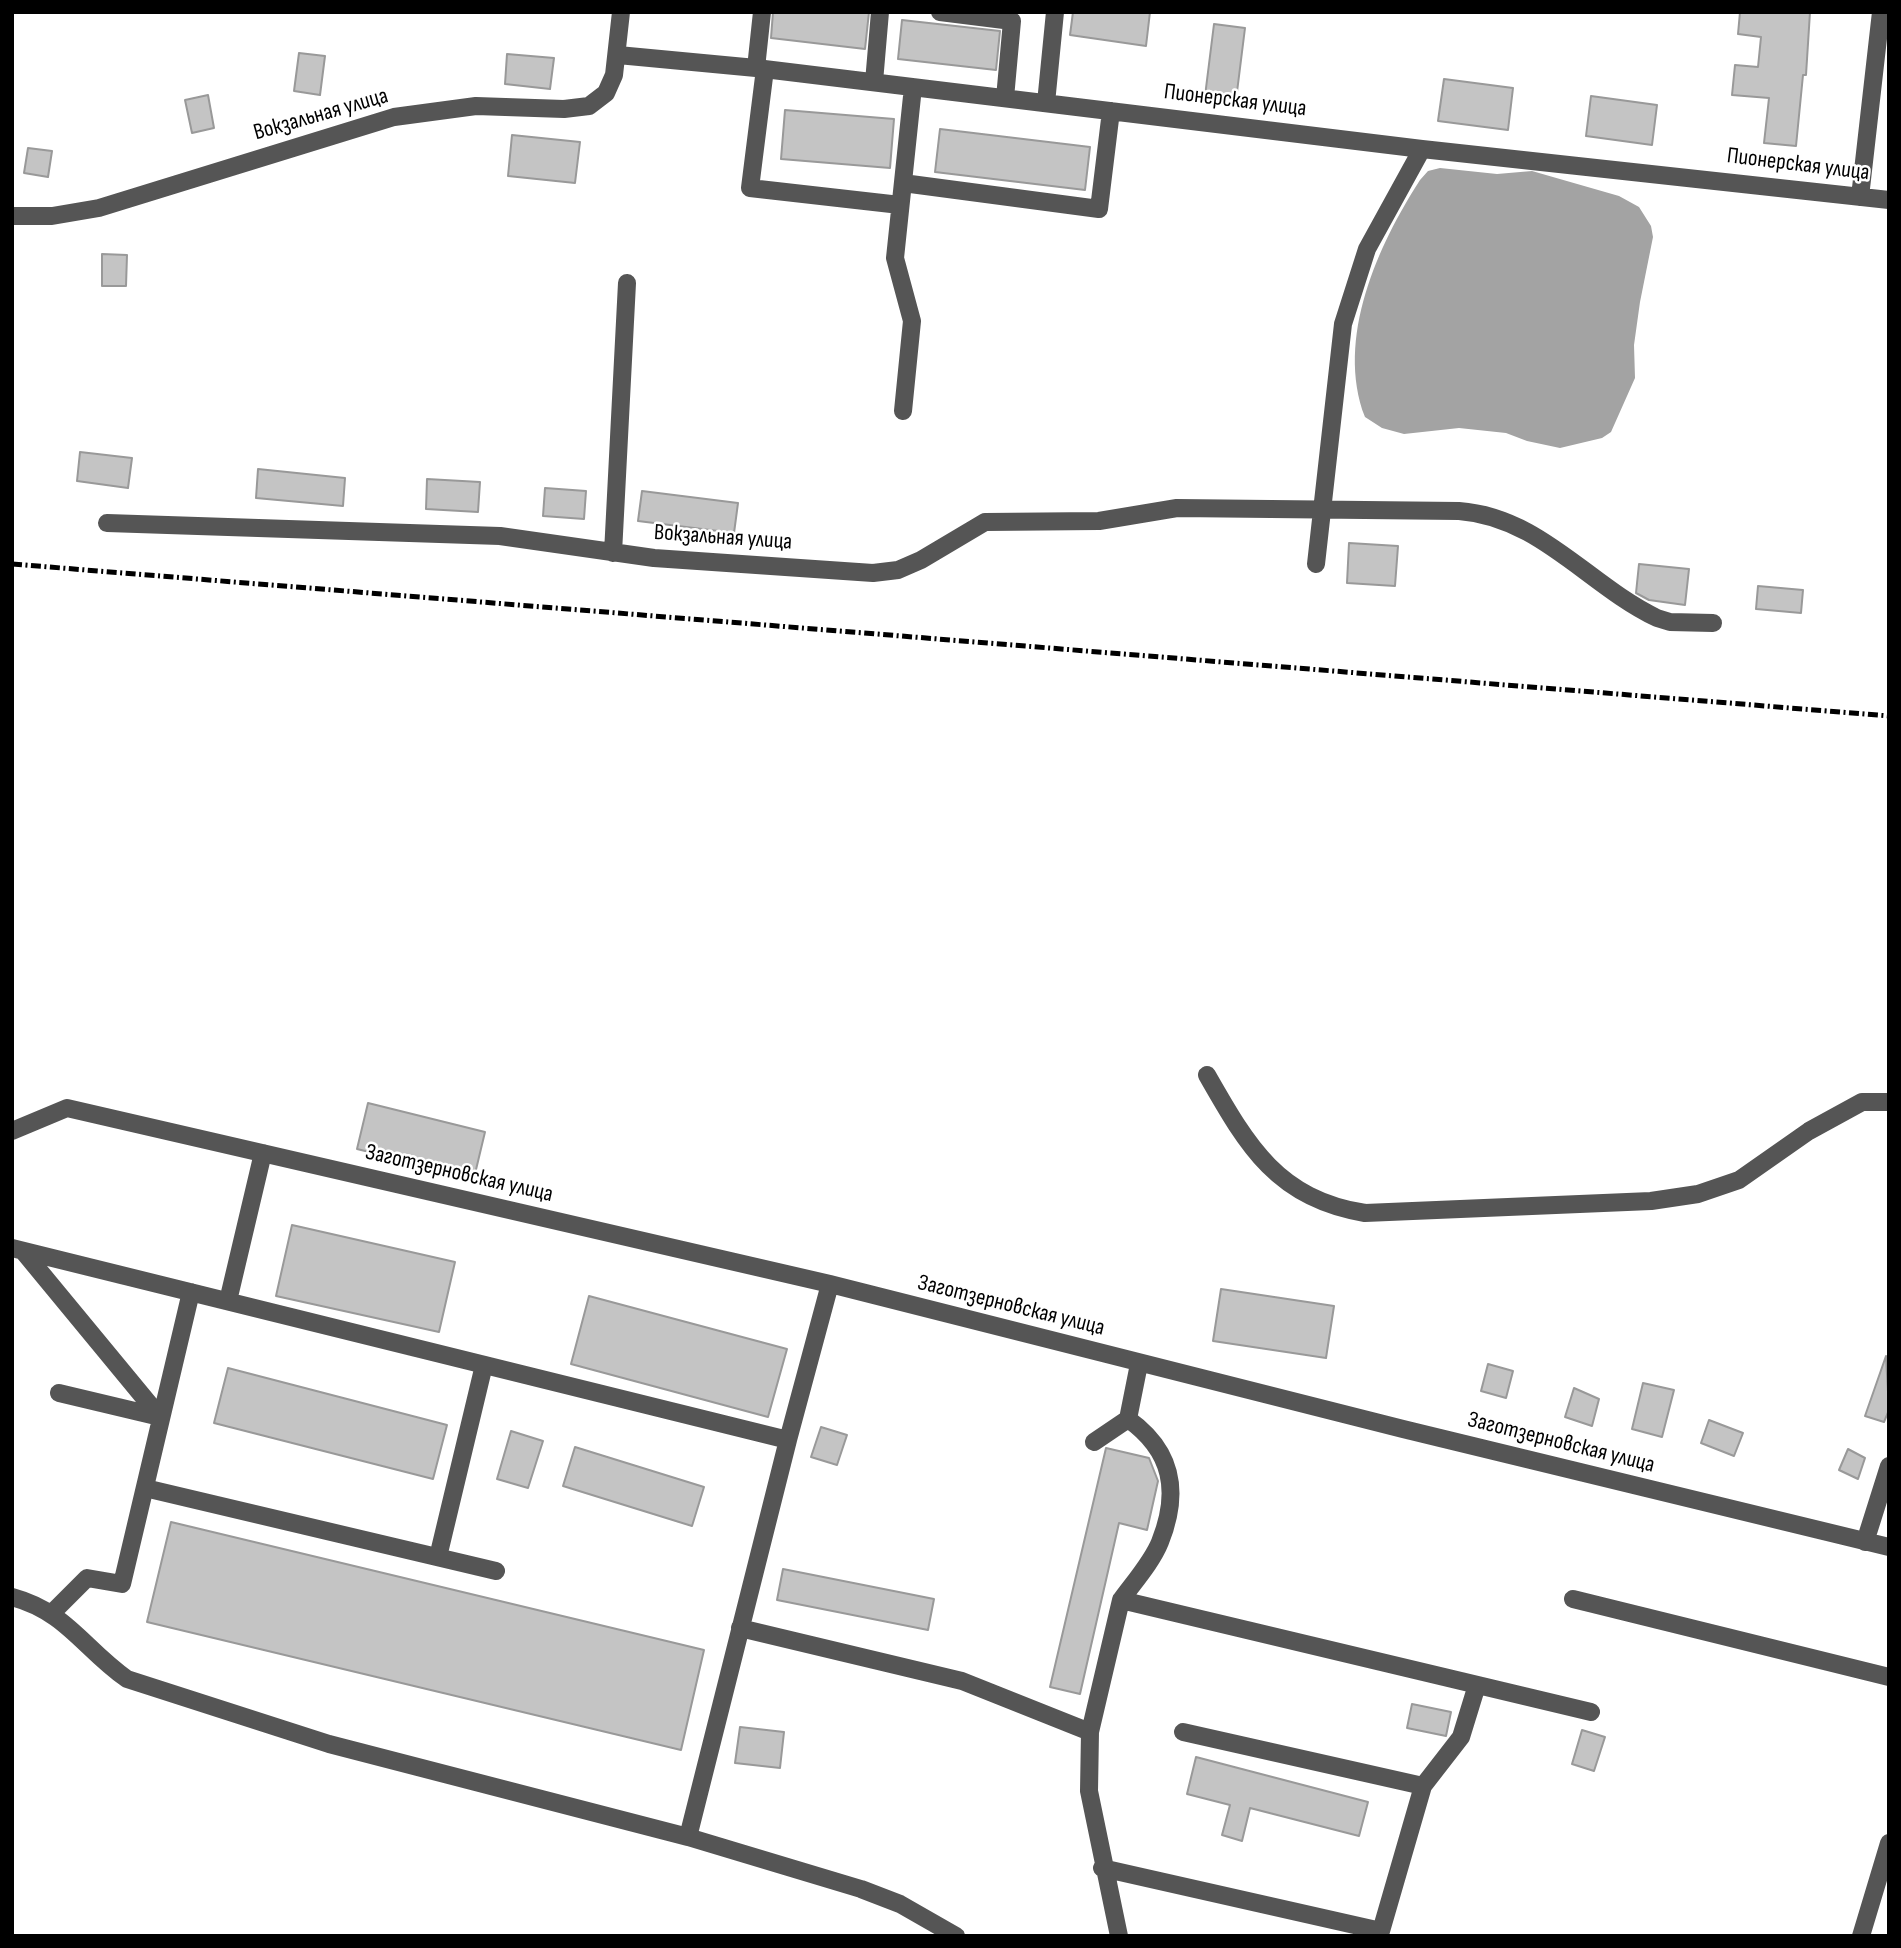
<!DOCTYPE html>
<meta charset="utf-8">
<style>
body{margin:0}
#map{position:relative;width:1901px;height:1948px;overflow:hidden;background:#fff;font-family:"Sofia Sans Condensed",sans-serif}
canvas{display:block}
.frame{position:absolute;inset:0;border:14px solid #000;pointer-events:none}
</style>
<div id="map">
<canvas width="1901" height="1948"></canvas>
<div class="frame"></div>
</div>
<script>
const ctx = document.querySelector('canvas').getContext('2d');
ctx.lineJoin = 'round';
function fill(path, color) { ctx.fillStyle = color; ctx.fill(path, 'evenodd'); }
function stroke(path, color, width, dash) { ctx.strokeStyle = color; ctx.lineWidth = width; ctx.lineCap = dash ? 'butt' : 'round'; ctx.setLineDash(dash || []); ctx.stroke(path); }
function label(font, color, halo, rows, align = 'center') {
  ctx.font = font + ' "Sofia Sans Condensed",sans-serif'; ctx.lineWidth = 5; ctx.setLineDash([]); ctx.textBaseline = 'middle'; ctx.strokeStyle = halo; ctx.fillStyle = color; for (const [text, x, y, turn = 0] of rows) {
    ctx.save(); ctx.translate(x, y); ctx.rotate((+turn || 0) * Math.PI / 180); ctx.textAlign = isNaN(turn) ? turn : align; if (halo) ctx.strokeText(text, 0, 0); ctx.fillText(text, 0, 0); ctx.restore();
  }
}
fill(new Path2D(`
 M1440 168 1497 174 1532 171 1619 196 1639 207 1651 226 1653 237 1640 302 1634 345 1635 378 1611 432 1602 438 1560 448 1527 441 1506 433 1459 428 1404 434 1382 428 1365 417C1335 339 1378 245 1420 180L1428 171Z`), '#a3a3a3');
const building = new Path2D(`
 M773 12H869L865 49 771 38Z
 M1073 12H1150L1146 46 1070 35Z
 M1740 12H1810L1806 75H1803L1796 146 1764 143 1769 98 1732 95 1735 65 1758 67 1761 37 1738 34Z
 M902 20 1000 31 996 70 898 59Z
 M1214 24 1245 28 1236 100 1205 96Z
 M299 53 325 56 320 95 294 91Z
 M507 54 554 58 550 89 505 84Z
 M1444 79 1513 88 1508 130 1438 121Z
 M208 95 214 128 192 133 185 100Z
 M1591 96 1657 105 1652 145 1586 136Z
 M785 110 894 119 890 168 781 159Z
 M940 129 1090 147 1085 190 935 172Z
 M512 135 580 142 575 183 508 176Z
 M28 148 52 151 48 177 24 173Z
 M102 254 127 255 126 286H102Z
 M80 452 132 458 128 488 77 481Z
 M258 469 345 478 343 506 256 498Z
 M427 479 480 482 478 512 426 509Z
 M545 488 586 491 584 519 543 516Z
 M642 491 738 503 734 533 638 521Z
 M1349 543 1398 546 1395 586 1347 583Z
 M1639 564 1689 569 1685 605 1649 600 1636 593Z
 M1758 586 1803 590 1801 613 1756 609Z
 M368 1103 485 1132 474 1178 357 1149Z
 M292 1225 455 1262 439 1332 276 1296Z
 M1221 1289 1334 1306 1326 1358 1213 1341Z
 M589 1296 787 1349 768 1417 571 1364Z
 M1886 1356 1889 1410 1884 1422 1865 1416Z
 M1488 1364 1513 1371 1506 1398 1481 1391Z
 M228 1368 447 1425 433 1479 214 1423Z
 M1643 1383 1674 1390 1662 1437 1632 1429Z
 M1574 1388 1599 1399 1592 1426 1565 1417Z
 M1709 1420 1743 1433 1734 1456 1701 1443Z
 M821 1427 847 1435 837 1465 811 1457Z
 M511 1431 543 1441 528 1488 497 1479Z
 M575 1447 704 1487 692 1526 563 1486Z
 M1106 1448 1149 1458 1158 1481 1147 1530 1119 1523 1080 1694 1050 1687Z
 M1848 1449 1865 1458 1858 1479 1839 1470Z
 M171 1522 704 1650 681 1750 147 1622Z
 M783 1569 934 1599 928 1630 777 1600Z
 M1412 1704 1451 1712 1446 1736 1407 1728Z
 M740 1727 784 1732 780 1768 735 1763Z
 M1582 1730 1605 1737 1594 1771 1572 1764Z
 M1196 1757 1368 1802 1359 1836 1250 1808 1242 1841 1222 1835 1230 1805 1187 1794Z`);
fill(building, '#c4c4c4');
stroke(building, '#999', 2);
stroke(new Path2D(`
 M940 12 1012 21 1005 98
 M618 55 756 68 1422 149 1889 200
 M756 68 762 12
 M765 69 750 188 900 205
 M874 82 880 12
 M1046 103 1055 12
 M903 183 1099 209 1111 111
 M1860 197 1881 12
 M12 216H52L99 208 394 117 476 106 564 109 589 106 606 93 614 75 621 12
 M903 411 912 321 895 258 913 87
 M107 523 500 536 654 558 873 573 898 570 921 560 985 522 1099 521 1177 508 1459 511C1540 517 1588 585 1657 618L1670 622 1713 623
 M613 553 627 283
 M1316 564 1343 324 1367 249 1422 149
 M1207 1075C1248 1147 1278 1199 1365 1213L1651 1201 1698 1194 1739 1180 1809 1131 1862 1102H1889
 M12 1131 67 1108 830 1284 1403 1429 1889 1547
 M12 1248 788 1440 830 1284
 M23 1251 160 1417
 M228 1301 263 1153
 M59 1393 160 1417
 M1094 1442 1128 1419
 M145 1488 496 1571
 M1865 1542 1889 1466
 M438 1557 484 1365
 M12 1597C67 1612 83 1648 127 1679L329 1744 688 1837 861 1889 900 1904 956 1936
 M1573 1599 1889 1677
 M1121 1600C1134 1582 1152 1562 1160 1542 1180 1492 1173 1451 1128 1419L1139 1364
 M53 1612 87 1578 122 1584 191 1292
 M740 1628 962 1681 1090 1732 1121 1600 1591 1712
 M1090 1732 1089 1791 1119 1936
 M1183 1732 1423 1786
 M688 1837 788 1440
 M1102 1868 1381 1931 1423 1786 1461 1737 1477 1685
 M1861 1936 1889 1843`), '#555', 18);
stroke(new Path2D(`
 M12 564 1889 716`), '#000', 5, [10, 3.5, 2, 3.5]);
label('23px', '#000', '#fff', [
 ["Пионерская улица",1235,101,7],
 ["Вокзальная улица",321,115,-16],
 ["Пионерская улица",1798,165,7],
 ["Вокзальная улица",723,538,4],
 ["Заготзерновская улица",459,1174,13],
 ["Заготзерновская улица",1011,1306,14],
 ["Заготзерновская улица",1561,1443,14]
]);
</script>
